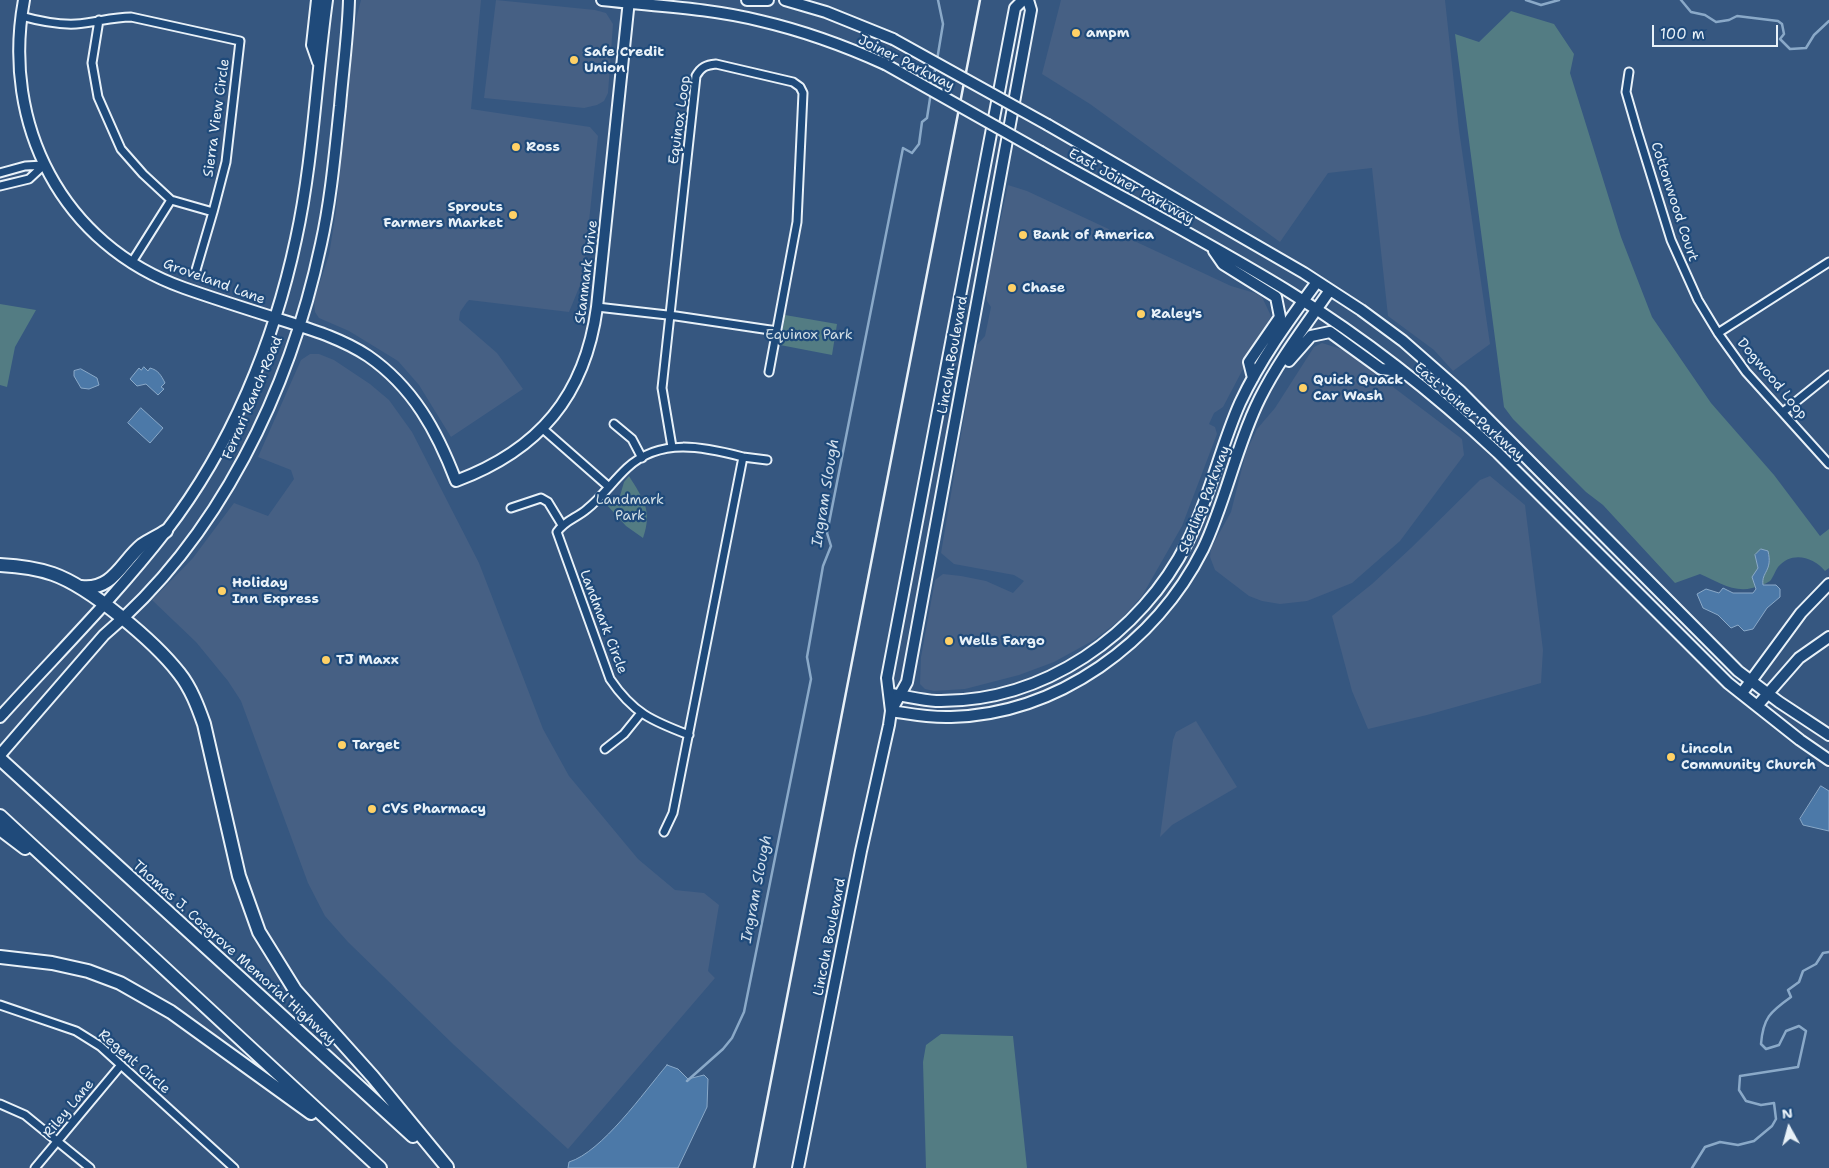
<!DOCTYPE html>
<style>
body{margin:0}
#map{position:relative;width:1829px;height:1168px;overflow:hidden;background:#365780;font-family:"Shantell Sans",sans-serif}
canvas{display:block}
.north{position:absolute;left:1764px;top:1103px;width:50px;height:50px;-webkit-text-stroke:4px #1f4a7a;paint-order:stroke;rotate:353deg;font-size:14px;font-weight:700;line-height:20px;text-align:center;color:#e8f1f8}
.north::after{content:'';display:block;margin:auto;width:18px;height:22px;background:#e8f1f8;clip-path:polygon(50% 0,100% 100%,50% 72%,0 100%)}
.scale{position:absolute;left:1652px;top:25px;width:126px;height:22px;box-sizing:border-box;border:2px solid #e8f1f8;border-top:0;padding-left:6px;font-size:15px;line-height:18px;white-space:nowrap;color:#e8f1f8;-webkit-text-stroke:4px #1f4a7a;paint-order:stroke}
</style>
<div id="map">
<canvas width="1829" height="1168"></canvas>
<div class="north">N</div>
<div class="scale">100 m</div>
</div>
<script>
const ctx = document.querySelector('canvas').getContext('2d');
ctx.lineJoin = 'round';
function fill(path, color) { ctx.fillStyle = color; ctx.fill(path, 'evenodd'); }
function stroke(path, color, width, dash) { ctx.strokeStyle = color; ctx.lineWidth = width; ctx.lineCap = dash ? 'butt' : 'round'; ctx.setLineDash(dash || []); ctx.stroke(path); }
function label(font, color, halo, rows, align = 'center') {
  ctx.font = font + ' "Shantell Sans",sans-serif'; ctx.lineWidth = 4.5; ctx.setLineDash([]); ctx.textBaseline = 'middle'; ctx.strokeStyle = halo; ctx.fillStyle = color; for (const [text, x, y, turn = 0] of rows) {
    ctx.save(); ctx.translate(x, y); ctx.rotate((+turn || 0) * Math.PI / 180); ctx.textAlign = isNaN(turn) ? turn : align; if (halo) ctx.strokeText(text, 0, 0); ctx.fillText(text, 0, 0); ctx.restore();
  }
}
fill(new Path2D(`
 M361 0H481L471 109 590 127 598 136 583 278 569 312 469 300 467 302 460 312 459 320 497 353 523 389 451 437 419 385 398 361 349 331 319 318 315 312 314 300 329 255 336 211 355 23Z
 M496 0 595 10 606 13 613 24 608 93 604 101 597 105 584 108 484 98Z
 M1061 0H1445L1459 130 1490 344 1453 371 1434 350 1388 316 1372 168 1328 173 1280 242 1090 104 1042 74Z
 M1008 185 1027 191 1231 286 1255 293 1262 297 1271 316 1223 407 1214 413 1209 424 1215 427 1217 434 1182 526 1142 596 1121 619 1094 640 1054 662 1019 675 965 689 934 691 925 689 920 684 921 657 935 580 943 574 961 576 986 581 1013 593 1024 581 1014 575 954 564 941 553 976 346 985 336 991 307 987 301 986 288Z
 M1322 343 1344 350 1462 439 1464 455 1400 541 1352 583 1307 601 1280 604 1262 601 1249 596 1215 570 1210 557 1211 548 1231 512 1246 452 1257 429 1275 408 1314 347Z
 M310 354H319L334 360 370 384 389 400 412 432 479 563 543 729 569 776 638 859 675 890 704 893 719 905 708 971 715 978 568 1149 454 1045 348 942 325 916 308 883 241 701 228 681 196 642 152 600 193 558 234 503 268 516 294 479 291 470 258 457 301 360Z
 M1490 476 1525 505 1543 650 1541 683 1427 715 1368 729 1352 691 1332 616 1372 584 1411 548 1480 480Z
 M1196 721 1237 787 1172 825 1160 837 1173 740 1176 732Z`), '#466084');
fill(new Path2D(`
 M1511 11 1554 24 1574 54 1570 73 1621 237 1652 317 1711 403 1774 475 1820 536 1829 529V568L1825 571C1813 556 1791 551 1778 567 1775 571 1773 578 1770 581 1766 584 1757 587 1752 588 1734 593 1716 581 1700 574L1675 583 1603 505 1586 492 1513 419 1504 407 1455 34 1479 42Z
 M0 304 36 310 15 347 7 387 0 385Z
 M785 315 837 324 832 355 780 345Z
 M629 476C643 499 653 510 643 538L626 526 606 504 620 496 624 482Z
 M941 1034 1013 1036 1027 1168H926L923 1062 926 1045Z`), '#537c83');
const water = new Path2D(`
 M144 367 148 371 150 368C158 370 161 375 165 383L161 387 164 389 158 395 146 384 137 386 130 379 139 368 141 370Z
 M81 369 97 378 99 385 89 389 81 388 74 376V371Z
 M141 408 163 428 150 443 128 423Z
 M1761 549 1768 551C1773 571 1761 572 1763 585H1776L1780 589V597L1767 608 1753 629 1744 631 1738 625 1731 628 1718 615 1703 608 1697 594 1706 589 1719 593 1723 588 1733 593H1753L1756 589 1752 577 1758 568 1755 555Z
 M1821 786 1829 791V831L1803 825 1800 819Z
 M667 1065 678 1069 688 1079 704 1075 708 1079 707 1107 678 1168H568L569 1162C602 1152 644 1092 667 1065Z`);
fill(water, '#4c79a8');
stroke(water, '#8aa9c8', 1);
stroke(new Path2D(`
 M1526 0 1541 5 1559 0
 M1681 0 1691 12 1705 15 1716 22 1729 20 1737 16 1778 21 1782 24 1784 34 1780 39 1790 49 1806 48 1814 35 1829 21
 M937 60 943 24 938 0
 M932 87 936 65
 M687 1081 723 1049 732 1038 744 1012 811 679 807 657 823 566 831 546 827 533 903 148 912 153 919 144 922 122 927 118 931 92
 M1692 1168 1705 1147 1720 1142 1738 1145 1754 1141 1772 1126 1776 1119 1774 1103 1761 1105 1746 1101 1739 1090 1740 1076 1798 1067 1806 1031 1799 1026 1786 1031 1779 1045 1766 1049 1761 1044C1763 1018 1770 1012 1791 997L1788 990 1799 982 1803 971 1816 964 1823 953 1829 952`), '#8aa9c8', 2.5);
const street = new Path2D(`
 M21 16C39 21 57 25 76 24 94 23 112 17 131 17L240 41 226 162 213 212 171 200 143 174 121 149 98 97 92 63 99 20
 M1629 72 1626 92 1637 130 1671 240 1698 300 1718 333 1746 372 1829 464
 M0 173 25 166 44 165
 M0 186 29 179 44 165
 M132 262 171 200
 M196 270 213 212
 M597 307 676 316 777 331
 M1718 333 1829 262
 M1783 412 1829 375
 M614 424 632 439 642 458
 M543 429 609 487
 M672 447 662 388 696 76C701 67 706 65 716 64L793 82 800 87 803 93 797 222 769 372
 M743 457 767 460
 M511 508 541 498 548 502 562 525
 M605 749 624 734 641 713
 M664 832 673 813 743 457C704 447 660 437 627 468 613 481 602 497 587 509 577 518 565 520 557 532L610 679C633 713 652 721 689 735
 M0 1005 76 1031 100 1046 234 1168
 M0 1104 25 1115 90 1168
 M35 1168 121 1065`);
const secondary = new Path2D(`
 M24 0C1 124 62 245 184 288 218 300 253 311 288 322 316 331 344 340 368 356 413 387 437 431 456 481 539 450 585 396 597 307L629 0
 M317 0 312 45 318 62
 M602 0C655 6 709 8 761 21 804 31 845 46 885 64
 M747 0H768
 M785 0 826 12 893 39
 M1048 125 1304 273 1361 310 1403 341 1460 391 1738 671 1779 702 1829 735
 M1041 152C1124 199 1210 243 1291 293 1365 339 1435 394 1498 453L1728 683 1800 740 1829 760
 M1214 251 1223 264 1276 297 1280 317 1249 362 1253 378
 M1289 361 1311 336 1330 332 1381 369 1400 371
 M1742 693 1801 613 1829 584
 M891 694C906 696 921 700 936 701 1043 703 1141 635 1188 541 1210 497 1220 448 1240 403 1260 360 1289 320 1317 282
 M1757 706 1799 658 1829 637
 M891 711C911 714 931 718 951 717 1058 714 1156 643 1203 549 1226 501 1236 446 1260 398 1279 360 1306 325 1330 290
 M0 717C55 656 115 597 166 531 231 447 274 342 296 239 313 161 316 79 327 0
 M0 755 104 635C219 538 290 390 321 244 331 199 335 152 340 106 343 70 348 35 349 0`);
const primary = new Path2D(`
 M891 711 907 682 1031 10 1028 0
 M798 1168 861 851 889 725 891 711 887 678 1015 8 1023 0`);
const highway = new Path2D(`
 M0 565C18 566 36 568 53 574 90 587 154 641 179 673 191 688 198 707 204 724L239 876 259 932 295 990 373 1077 447 1167
 M81 587C113 591 122 561 142 545 150 540 158 536 166 531
 M0 759 413 1136
 M0 816 380 1168
 M0 829 25 848
 M0 957 52 963 88 971 120 983 171 1012 311 1113`);
stroke(street, '#e8f1f8', 11);
stroke(secondary, '#e8f1f8', 14);
stroke(primary, '#e8f1f8', 14);
stroke(highway, '#e8f1f8', 16);
stroke(street, '#1f4a7a', 7);
stroke(secondary, '#1f4a7a', 10);
stroke(primary, '#1f4a7a', 10);
stroke(highway, '#1f4a7a', 12);
stroke(new Path2D(`
 M754 1168 980 0`), '#e8f1f8', 2.5);
const secondaryBridge = new Path2D(`
 M893 39 1048 125
 M885 64 1041 152`);
stroke(secondaryBridge, '#e8f1f8', 14, []);
stroke(secondaryBridge, '#1f4a7a', 10);
for (const [x, y, r, color] of [
 [1076,33,5,"#ffd166"],
 [574,60,5,"#ffd166"],
 [516,147,5,"#ffd166"],
 [513,215,5,"#ffd166"],
 [1023,235,5,"#ffd166"],
 [1012,288,5,"#ffd166"],
 [1141,314,5,"#ffd166"],
 [1303,388,5,"#ffd166"],
 [222,591,5,"#ffd166"],
 [949,641,5,"#ffd166"],
 [326,660,5,"#ffd166"],
 [342,745,5,"#ffd166"],
 [1671,757,5,"#ffd166"],
 [372,809,5,"#ffd166"]
]) { const dot = new Path2D(); dot.arc(x, y, r, 0, 2 * Math.PI); ctx.fillStyle = color; ctx.fill(dot); stroke(dot, '#1f4a7a', 2); }
label('bold 14px', '#e8f1f8', '#1f4a7a', [
 ["ampm",1086,33],
 ["Safe Credit",584,52],
 ["Union",584,68],
 ["Ross",526,147],
 ["Sprouts",503,207,"right"],
 ["Farmers Market",503,223,"right"],
 ["Bank of America",1033,235],
 ["Chase",1022,288],
 ["Raley's",1151,314],
 ["Quick Quack",1313,380],
 ["Car Wash",1313,396],
 ["Holiday",232,583],
 ["Inn Express",232,599],
 ["Wells Fargo",959,641],
 ["TJ Maxx",336,660],
 ["Target",352,745],
 ["Lincoln",1681,749],
 ["Community Church",1681,765],
 ["CVS Pharmacy",382,809]
], 'left');
label('14px', '#e8f1f8', '#1f4a7a', [
 ["Joiner Parkway",906,63,27],
 ["Sierra View Circle",217,118,-82],
 ["Equinox Loop",680,120,-82],
 ["East Joiner Parkway",1131,187,29],
 ["Cottonwood Court",1674,202,72],
 ["Stanmark Drive",587,272,-83],
 ["Groveland Lane",214,282,20],
 ["Lincoln Boulevard",953,355,-80],
 ["Dogwood Loop",1772,379,50],
 ["Ferrari Ranch Road",253,398,-67],
 ["East Joiner Parkway",1469,412,41],
 ["Sterling Parkway",1205,500,-68],
 ["Landmark Circle",603,622,69],
 ["Lincoln Boulevard",830,937,-79],
 ["Thomas J. Cosgrove Memorial Highway",234,953,42],
 ["Regent Circle",134,1062,41],
 ["Riley Lane",69,1109,-51]
]);
label('14px', '#d2dfe6', '#1f4a7a', [
 ["Equinox Park",809,335],
 ["Landmark",630,500],
 ["Park",630,516]
]);
label('italic 15px', '#d1dfec', '#1f4a7a', [
 ["Ingram Slough",826,493,-81],
 ["Ingram Slough",757,889,-79]
]);
</script>
